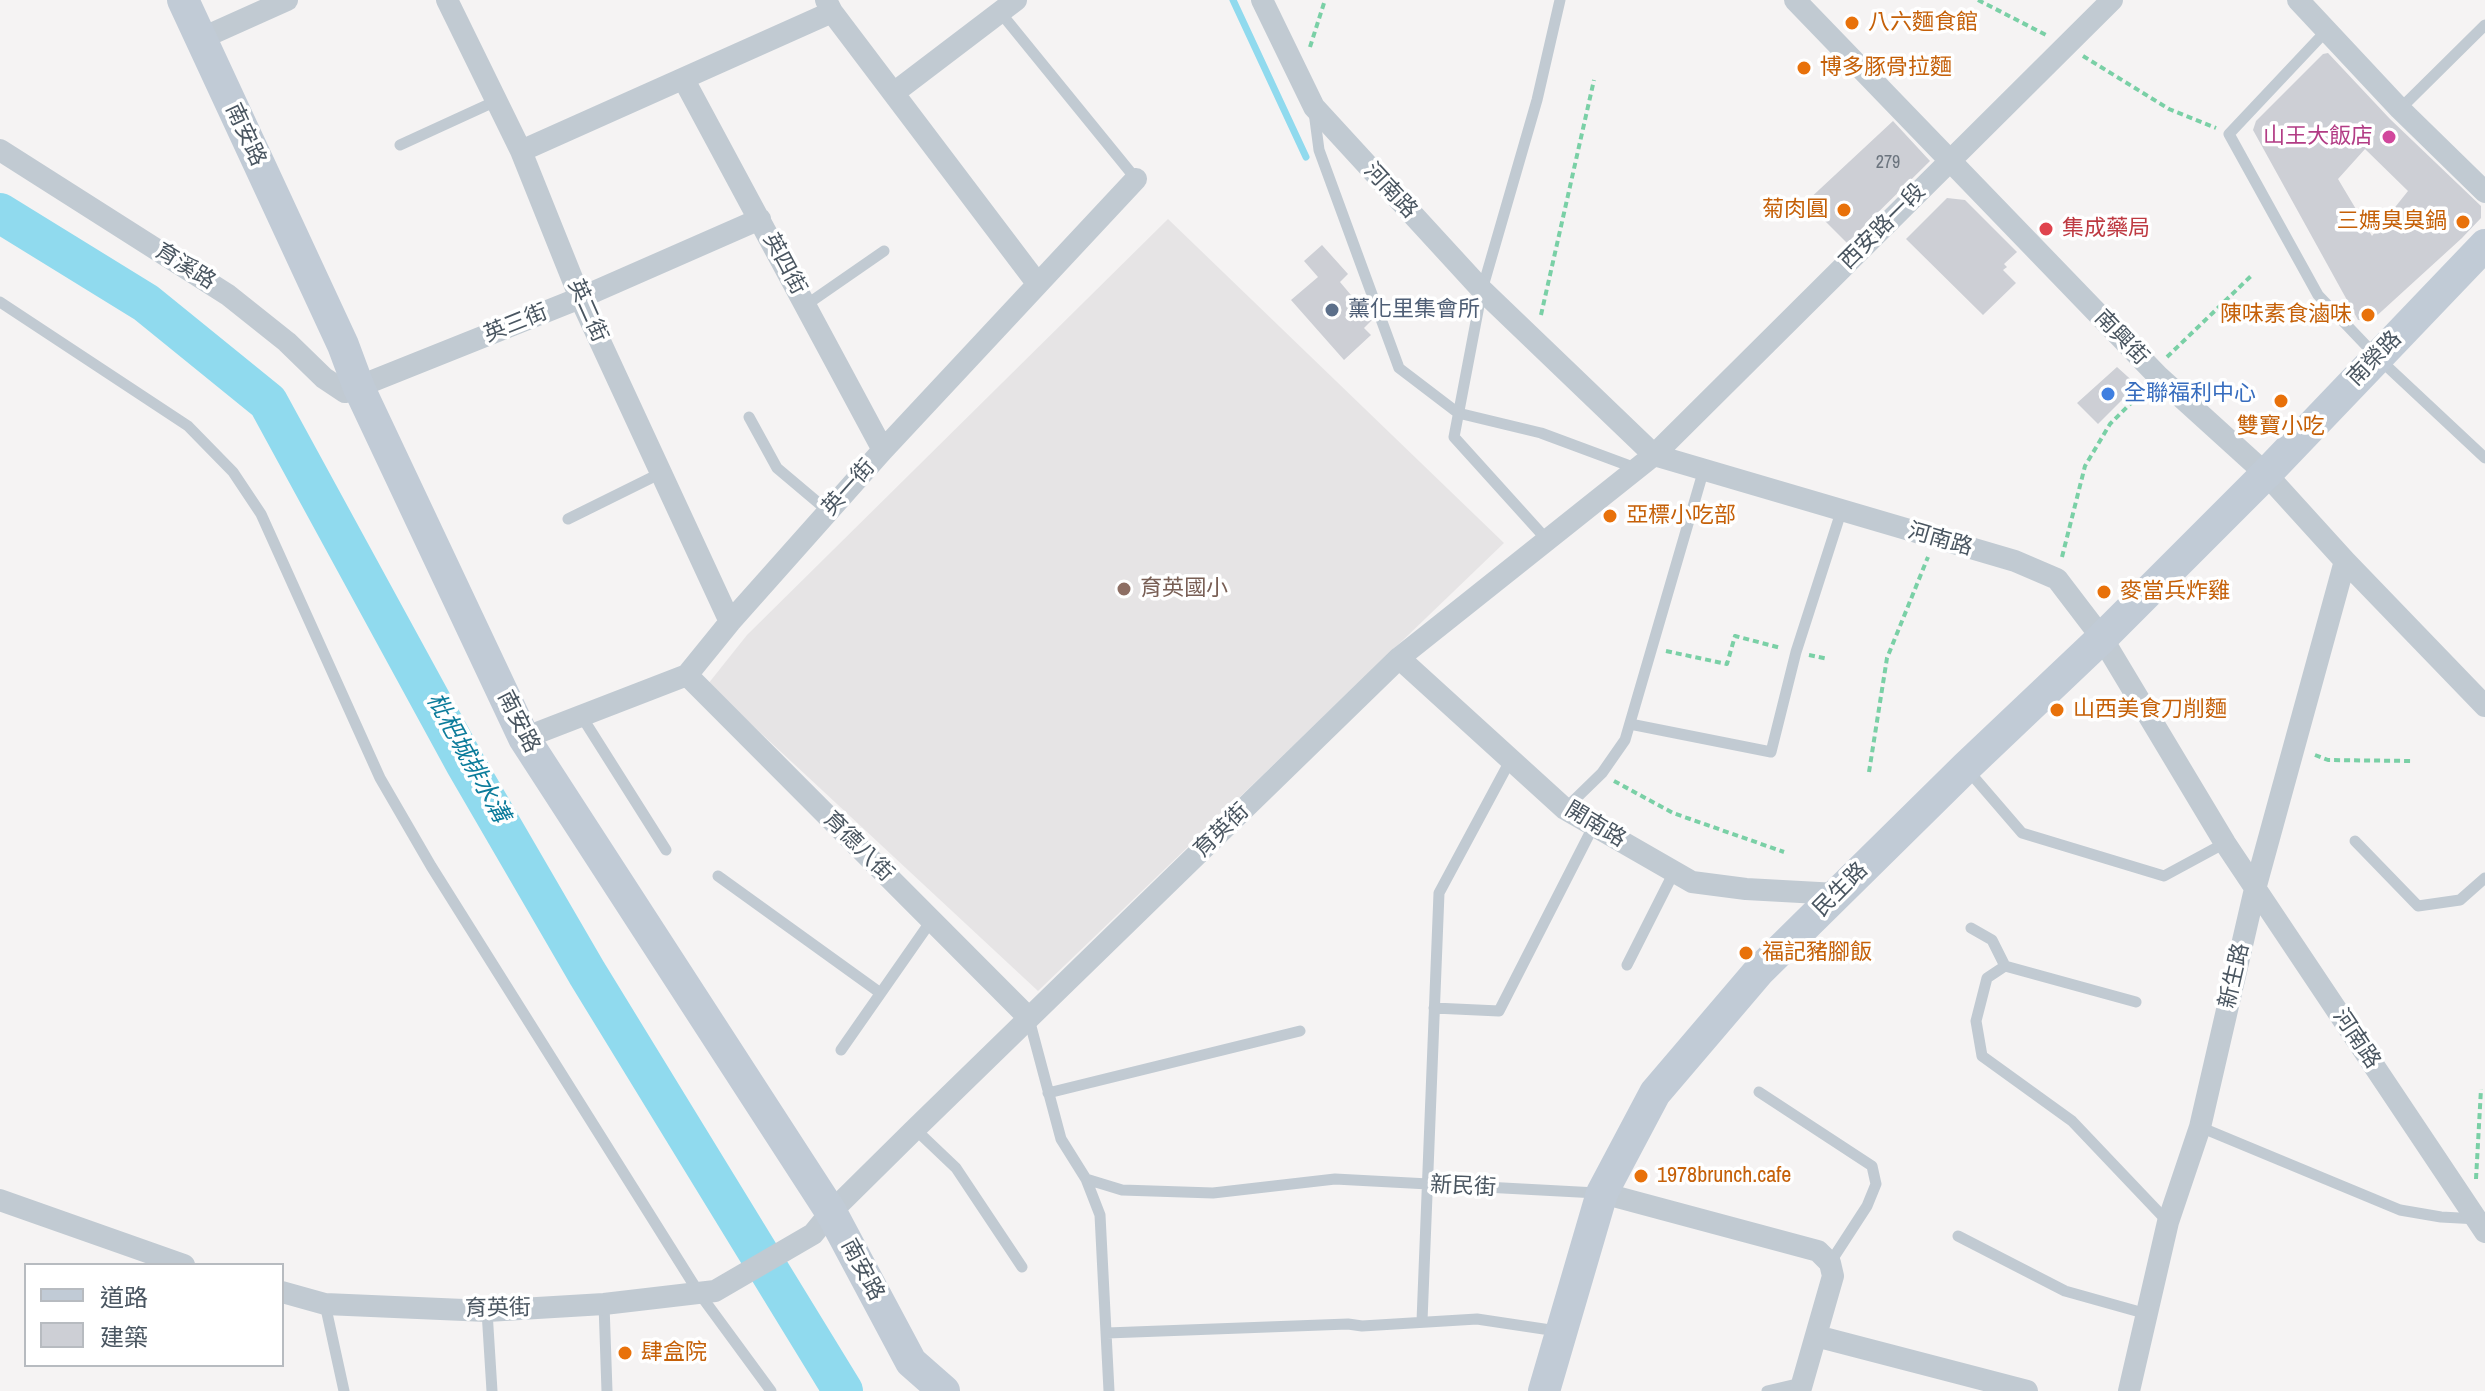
<!DOCTYPE html>
<meta charset="utf-8">
<style>
body{margin:0}
#map{position:relative;width:2485px;height:1391px;overflow:hidden;background:#f5f3f3;font-family:"Archivo Narrow","Noto Sans TC",sans-serif}
canvas{display:block}
.legend{position:absolute;left:24px;top:1263px;width:260px;height:104px;box-sizing:border-box;background:#fff;border:2px solid #b7bbc0;margin:0;padding:10px 14px;list-style:none;font-size:24px;color:#4a5661}
.legend li{display:flex;align-items:center;gap:16px;height:40px}
.legend b{width:40px;border:2px solid #b7bbc0}
</style>
<div id="map">
<canvas width="2485" height="1391"></canvas>
<ul class="legend">
<li><b style="height:10px;background:#c1cbd6"></b>道路</li>
<li><b style="height:22px;background:#cdcfd5"></b>建築</li>
</ul>
</div>
<script>
const ctx = document.querySelector('canvas').getContext('2d');
ctx.lineJoin = 'round';
function fill(path, color) { ctx.fillStyle = color; ctx.fill(path, 'evenodd'); }
function stroke(path, color, width, dash) { ctx.strokeStyle = color; ctx.lineWidth = width; ctx.lineCap = dash ? 'butt' : 'round'; ctx.setLineDash(dash || []); ctx.stroke(path); }
function label(font, color, halo, rows, align = 'center') {
  ctx.font = font + ' "Archivo Narrow","Noto Sans TC",sans-serif'; ctx.lineWidth = 7; ctx.setLineDash([]); ctx.textBaseline = 'middle'; ctx.strokeStyle = halo; ctx.fillStyle = color; for (const [text, x, y, turn = 0] of rows) {
    ctx.save(); ctx.translate(x, y); ctx.rotate((+turn || 0) * Math.PI / 180); ctx.textAlign = isNaN(turn) ? turn : align; if (halo) ctx.strokeText(text, 0, 0); ctx.fillText(text, 0, 0); ctx.restore();
  }
}
fill(new Path2D(`
 M1168 219 1504 543 1038 991 708 684 747 635Z`), '#e6e4e5');
stroke(new Path2D(`
 M1233 0 1306 157`), '#90daee', 7);
stroke(new Path2D(`
 M0 213 146 303 268 402 465 763 587 973 843 1391`), '#90daee', 40);
fill(new Path2D(`
 M2328 53 2390 119 2481 206V218L2462 238 2371 321 2358 320 2253 130 2256 121 2323 54ZM2365 149 2408 191 2372 236 2338 179Z
 M1893 121 1930 161 1847 243 1806 202Z
 M1947 198 1965 200 2017 252 2004 264 2007 267 2003 270 2016 283 1983 315 1906 239Z
 M1322 245 1348 274 1340 282 1372 320 1364 328 1371 335 1344 360 1291 300 1318 277 1304 261Z
 M2117 367 2137 385 2098 424 2077 403Z`), '#cdcfd5');
stroke(new Path2D(`
 M1978 0 2048 36
 M1310 47 1325 0
 M2083 56 2169 109 2216 128
 M1541 315 1594 80
 M2167 357 2251 276
 M2062 557 2085 466 2110 424 2144 390
 M1666 651 1727 664 1735 636 1781 648
 M1809 655 1828 659
 M2315 755 2328 760 2412 761
 M1869 772 1887 658 1928 557
 M1614 781 1673 813 1784 852
 M2476 1179 2481 1089`), '#7ad0a6', 4, [6, 4]);
stroke(new Path2D(`
 M1000 12 1136 179
 M2327 30 2229 134 2318 295 2377 357 2485 458
 M2400 109 2485 25
 M1314 112 1319 150 1399 368 1458 413 1541 433 1638 469
 M400 145 496 101
 M0 302 188 426 233 472 261 514 380 778 431 866 699 1293 771 1391
 M806 305 884 251
 M749 417 777 468 828 511
 M568 519 663 472
 M1548 541 1454 437 1482 290 1537 100 1560 0
 M582 717 666 850
 M1630 724 1771 752 1796 652 1842 509
 M1966 768 2022 833 2164 876 2225 843
 M1565 809 1602 773 1625 740 1704 469
 M2355 841 2418 906 2460 900 2485 878
 M718 876 879 992
 M1971 928 1992 940 2005 966
 M1627 965 1674 872
 M2136 1002 2005 966 1987 978 1976 1021 1982 1056 2072 1121 2168 1222
 M1434 1008 1499 1011 1594 825
 M1029 1019 1061 1139 1086 1179 1100 1215 1109 1391
 M841 1050 931 921
 M1759 1092 1872 1166 1876 1184 1867 1206 1830 1263
 M1048 1093 1300 1031
 M2200 1127 2400 1210 2441 1217 2478 1219
 M915 1129 956 1168 1022 1267
 M1086 1179 1122 1190 1213 1193 1335 1179 1597 1193
 M1958 1236 2065 1291 2147 1314
 M325 1304 344 1391
 M604 1304 607 1391
 M487 1311 492 1391
 M1422 1321 1439 893 1511 759
 M1107 1333 1348 1324 1362 1326 1477 1319 1557 1331
 M1767 1391 1801 1383`), '#c1cad2', 11);
stroke(new Path2D(`
 M447 0 521 151 580 298 730 622
 M826 0 832 12 1037 283
 M1262 0 1314 107 1482 290 1654 455 2015 561 2057 579 2102 638 2225 843 2485 1232
 M1795 0 2158 376 2266 474 2345 561 2485 706
 M2298 0 2400 109 2485 192
 M200 39 287 0
 M684 80 883 450
 M895 92 1016 0
 M0 150 228 295 287 342 324 378 345 392 580 298 760 219
 M521 151 832 12
 M1399 658 1565 809 1692 882 1746 889 1837 894
 M687 675 1029 1018
 M524 738 687 675 730 622 883 450 1136 179
 M1602 1193 1818 1251 1830 1263 1833 1276 1800 1391
 M0 1200 184 1265
 M282 1292 325 1304 487 1311 604 1304 715 1291 813 1234 831 1212 915 1129 1399 658 1654 455 2112 0
 M1816 1336 2027 1391
 M2129 1391 2168 1222 2200 1127 2255 889 2345 561`), '#c1cad2', 22);
stroke(new Path2D(`
 M183 0 343 345 359 388 524 738 831 1212 911 1362 944 1391
 M1544 1391 1602 1193 1655 1093 1759 971 1966 767 2102 638 2266 474 2485 245`), '#c1cbd6', 32);
for (const [x, y, r, color] of [
 [1852,23,8,"#e8710a"],
 [1804,68,8,"#e8710a"],
 [2389,137,8,"#d1479c"],
 [1844,210,8,"#e8710a"],
 [2463,222,8,"#e8710a"],
 [2046,229,8,"#e0444e"],
 [1332,310,8,"#5c6f8a"],
 [2368,315,8,"#e8710a"],
 [2108,394,8,"#3f7fe0"],
 [2281,401,8,"#e8710a"],
 [1610,516,8,"#e8710a"],
 [1124,589,8,"#8d6e63"],
 [2104,592,8,"#e8710a"],
 [2057,710,8,"#e8710a"],
 [1746,953,8,"#e8710a"],
 [1641,1176,8,"#e8710a"],
 [625,1353,8,"#e8710a"]
]) { const dot = new Path2D(); dot.arc(x, y, r, 0, 2 * Math.PI); ctx.fillStyle = color; ctx.fill(dot); stroke(dot, '#fff', 3); }
label('18px', '#6b747e', null, [
 ["279",1888,163]
]);
label('22px', '#c56008', '#fff', [
 ["八六麵食館",1868,23],
 ["博多豚骨拉麵",1820,68],
 ["菊肉圓",1828,210,"right"],
 ["三媽臭臭鍋",2447,222,"right"],
 ["陳味素食滷味",2352,315,"right"],
 ["雙寶小吃",2281,427,"center"],
 ["亞標小吃部",1626,516],
 ["麥當兵炸雞",2120,592],
 ["山西美食刀削麵",2073,710],
 ["福記豬腳飯",1762,953],
 ["1978brunch.cafe",1657,1176],
 ["肆盒院",641,1353]
], 'left');
label('22px', '#4a5661', '#fff', [
 ["南安路",245,135,65],
 ["河南路",1390,191,47],
 ["西安路一段",1883,227,-45],
 ["英四街",784,264,62],
 ["育溪路",185,267,32],
 ["英二街",587,311,66],
 ["英三街",516,324,-22],
 ["南興街",2121,338,46],
 ["南榮路",2375,359,-46],
 ["英一街",849,488,-48],
 ["河南路",1940,540,16],
 ["南安路",518,722,63],
 ["開南路",1595,825,31],
 ["育英街",1222,831,-44],
 ["育德八街",858,847,45],
 ["民生路",1841,890,-45],
 ["新生路",2235,976,-77],
 ["河南路",2356,1039,56],
 ["新民街",1463,1187,3],
 ["南安路",862,1270,62],
 ["育英街",498,1309,-1]
]);
label('22px', '#b23c85', '#fff', [
 ["山王大飯店",2373,137]
], 'right');
label('22px', '#be3a42', '#fff', [
 ["集成藥局",2062,229]
], 'left');
label('22px', '#4e5e75', '#fff', [
 ["薰化里集會所",1348,310]
], 'left');
label('22px', '#366cbe', '#fff', [
 ["全聯福利中心",2124,394]
], 'left');
label('22px', '#785e54', '#fff', [
 ["育英國小",1140,589]
], 'left');
label('italic 24px', '#0c7c9b', '#fff', [
 ["枇杷城排水溝",467,758,61]
]);
</script>
